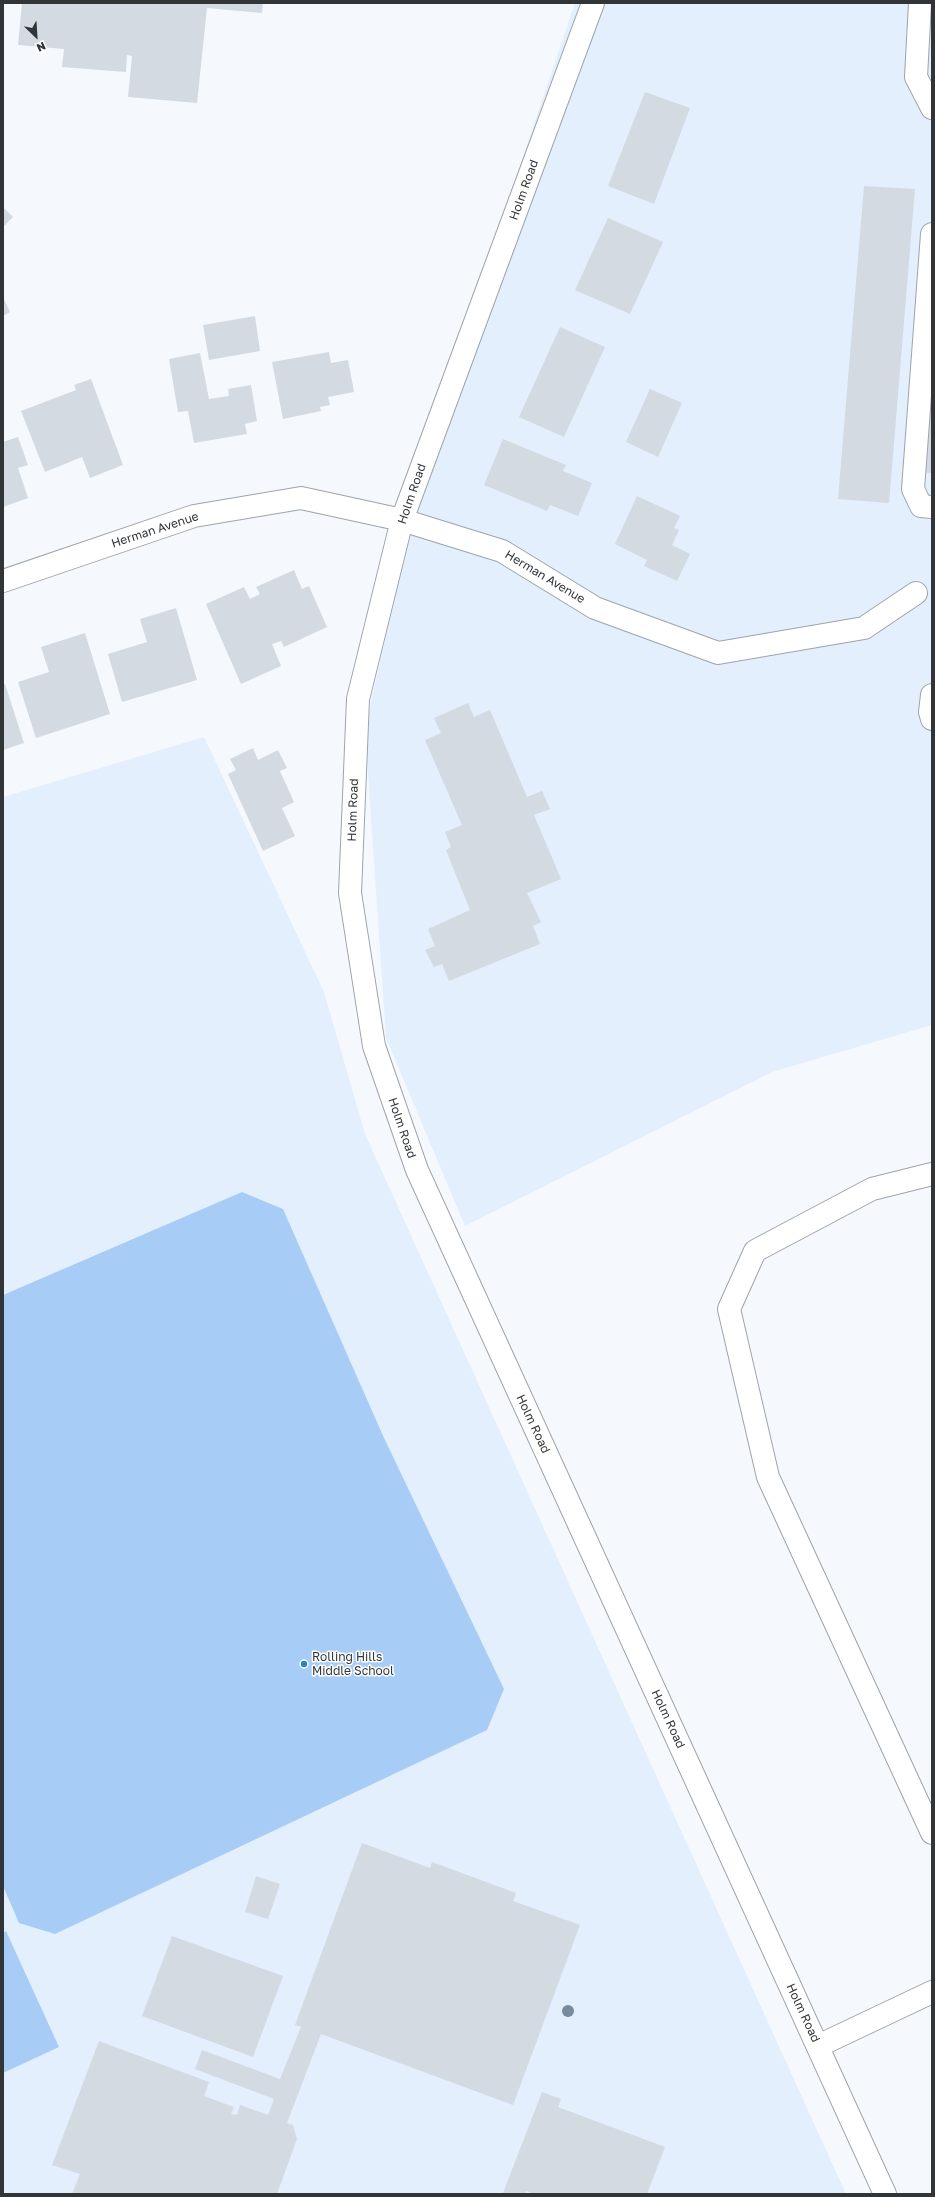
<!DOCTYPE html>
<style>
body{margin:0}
#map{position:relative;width:935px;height:2197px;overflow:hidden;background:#f5f9fe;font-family:"Golos Text",sans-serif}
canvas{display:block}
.frame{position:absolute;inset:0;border:4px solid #323538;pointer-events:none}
.north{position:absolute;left:16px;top:16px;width:40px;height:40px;-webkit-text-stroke:3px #fff;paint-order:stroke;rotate:155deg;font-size:11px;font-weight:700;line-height:16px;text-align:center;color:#323538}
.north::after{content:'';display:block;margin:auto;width:14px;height:18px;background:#323538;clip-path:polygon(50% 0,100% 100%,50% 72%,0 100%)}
</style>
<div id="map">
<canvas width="935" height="2197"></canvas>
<div class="frame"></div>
<div class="north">N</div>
</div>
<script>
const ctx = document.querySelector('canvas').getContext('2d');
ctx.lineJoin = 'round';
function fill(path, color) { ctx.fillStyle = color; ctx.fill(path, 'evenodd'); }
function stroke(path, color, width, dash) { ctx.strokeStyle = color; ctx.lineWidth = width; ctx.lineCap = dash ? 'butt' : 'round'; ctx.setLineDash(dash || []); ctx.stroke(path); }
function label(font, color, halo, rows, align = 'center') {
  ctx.font = font + ' "Golos Text",sans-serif'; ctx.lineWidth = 3; ctx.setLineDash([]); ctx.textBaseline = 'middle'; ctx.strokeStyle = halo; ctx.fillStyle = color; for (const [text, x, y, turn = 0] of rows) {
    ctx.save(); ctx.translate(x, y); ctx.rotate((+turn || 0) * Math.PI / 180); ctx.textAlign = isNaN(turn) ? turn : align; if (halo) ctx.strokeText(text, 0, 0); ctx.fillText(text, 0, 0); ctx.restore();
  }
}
fill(new Path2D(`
 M575 3H932V1025L772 1072 465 1226 386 1038 365 729 436 413Z
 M204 737 324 992 365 1134 846 2194H3V797Z`), '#e3effd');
fill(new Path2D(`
 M242 1192 283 1209 384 1438 504 1689 487 1730 55 1934 19 1923 3 1886V1295Z
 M6 1931 59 2047 3 2073V1933Z`), '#a7cdf6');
fill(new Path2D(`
 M22 3H263L262 13 207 8 197 103 128 97 132 56 127 55 126 72 62 67 64 49 18 45Z
 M645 92 690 108 654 204 608 186Z
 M864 186 915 189 889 503 838 499Z
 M3 207 13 217 3 227Z
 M608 218 663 242 630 314 575 290Z
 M3 297 10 312 3 316Z
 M255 316 260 351 209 360 203 325Z
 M560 327 605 347 564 437 519 417Z
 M329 352 331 363 348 360 354 392 328 397 330 405 320 407 321 411 283 419 272 362Z
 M200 353 209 399 229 396 228 389 251 385 257 421 245 424 247 434 194 443 188 411 178 412 169 359Z
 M932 361V473L920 472Z
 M91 379 123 465 90 478 82 457 45 472 21 411 76 390 74 385Z
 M650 389 682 403 658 457 626 442Z
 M18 437 28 465 18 468 28 498 3 507V442Z
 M503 439 566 465 563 471 592 483 578 516 550 505 547 511 484 485Z
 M637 496 680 516 674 528 679 530 672 545 690 554 677 581 644 566 647 560 615 544Z
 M294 570 302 589 309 586 327 627 284 647 281 641 272 644 281 666 241 684 206 604 244 587 250 599 260 594 256 587Z
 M176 608 197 680 122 702 108 654 147 642 140 619Z
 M85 633 110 714 36 738 18 682 49 672 41 647Z
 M3 684H5L24 743 3 750Z
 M468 703 474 717 490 710 527 797 542 791 550 809 534 815 561 879 527 893 541 922 533 926 540 944 449 981 442 964 434 967 425 950 435 946 428 929 470 910 446 850 451 847 445 832 462 825 425 740 441 733 434 718Z
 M253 748 258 760 278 750 287 768 280 771 294 802 282 808 295 836 263 851 228 774 236 770 230 759Z
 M362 1843 430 1868 432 1862 516 1893 513 1901 580 1925 513 2105 321 2034 287 2123 293 2125 297 2139 277 2194H72L80 2174 52 2165 99 2041 209 2082 204 2096 234 2107 231 2114 237 2115 240 2105 268 2115 274 2099 195 2069 202 2050 280 2079 301 2027 295 2025Z
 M256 1876 280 1884 268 1919 245 1912Z
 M172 1936 283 1976 253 2057 142 2016Z
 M542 2092 561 2099 558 2107 665 2147 647 2194H534L526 2191 525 2194 503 2193Z`), '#d3dae2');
const minor = new Path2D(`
 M593 3 402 520 358 699 350 893 374 1046 417 1170 885 2194
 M920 3 916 77 932 108
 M932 234 913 489 921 506 932 507
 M3 581 194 516 301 498 402 520 502 551 595 608 718 653 864 628 916 593
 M932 695 930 712 932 719
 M932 1174 872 1189 755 1251 729 1309 768 1477 932 1833
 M818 2046 932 1992`);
stroke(minor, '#9ea4ab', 24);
stroke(minor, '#fff', 22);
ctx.fillStyle = '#788a9d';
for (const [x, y] of [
 [568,2011]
]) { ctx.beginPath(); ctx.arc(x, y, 6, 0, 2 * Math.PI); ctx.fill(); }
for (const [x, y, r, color] of [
 [304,1664,4,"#2d80cf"]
]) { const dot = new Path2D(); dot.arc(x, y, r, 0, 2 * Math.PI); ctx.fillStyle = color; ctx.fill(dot); stroke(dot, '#fff', 1.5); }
label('12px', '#323538', '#fff', [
 ["Holm Road",524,190,-70],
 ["Holm Road",412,494,-71],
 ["Herman Avenue",155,530,-18],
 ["Herman Avenue",545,577,31],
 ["Holm Road",353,810,-88],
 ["Holm Road",402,1128,71],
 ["Holm Road",533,1424,65],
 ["Holm Road",668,1719,65],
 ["Holm Road",803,2013,65]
]);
label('12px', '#323538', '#fff', [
 ["Rolling Hills",312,1657],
 ["Middle School",312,1671]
], 'left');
</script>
